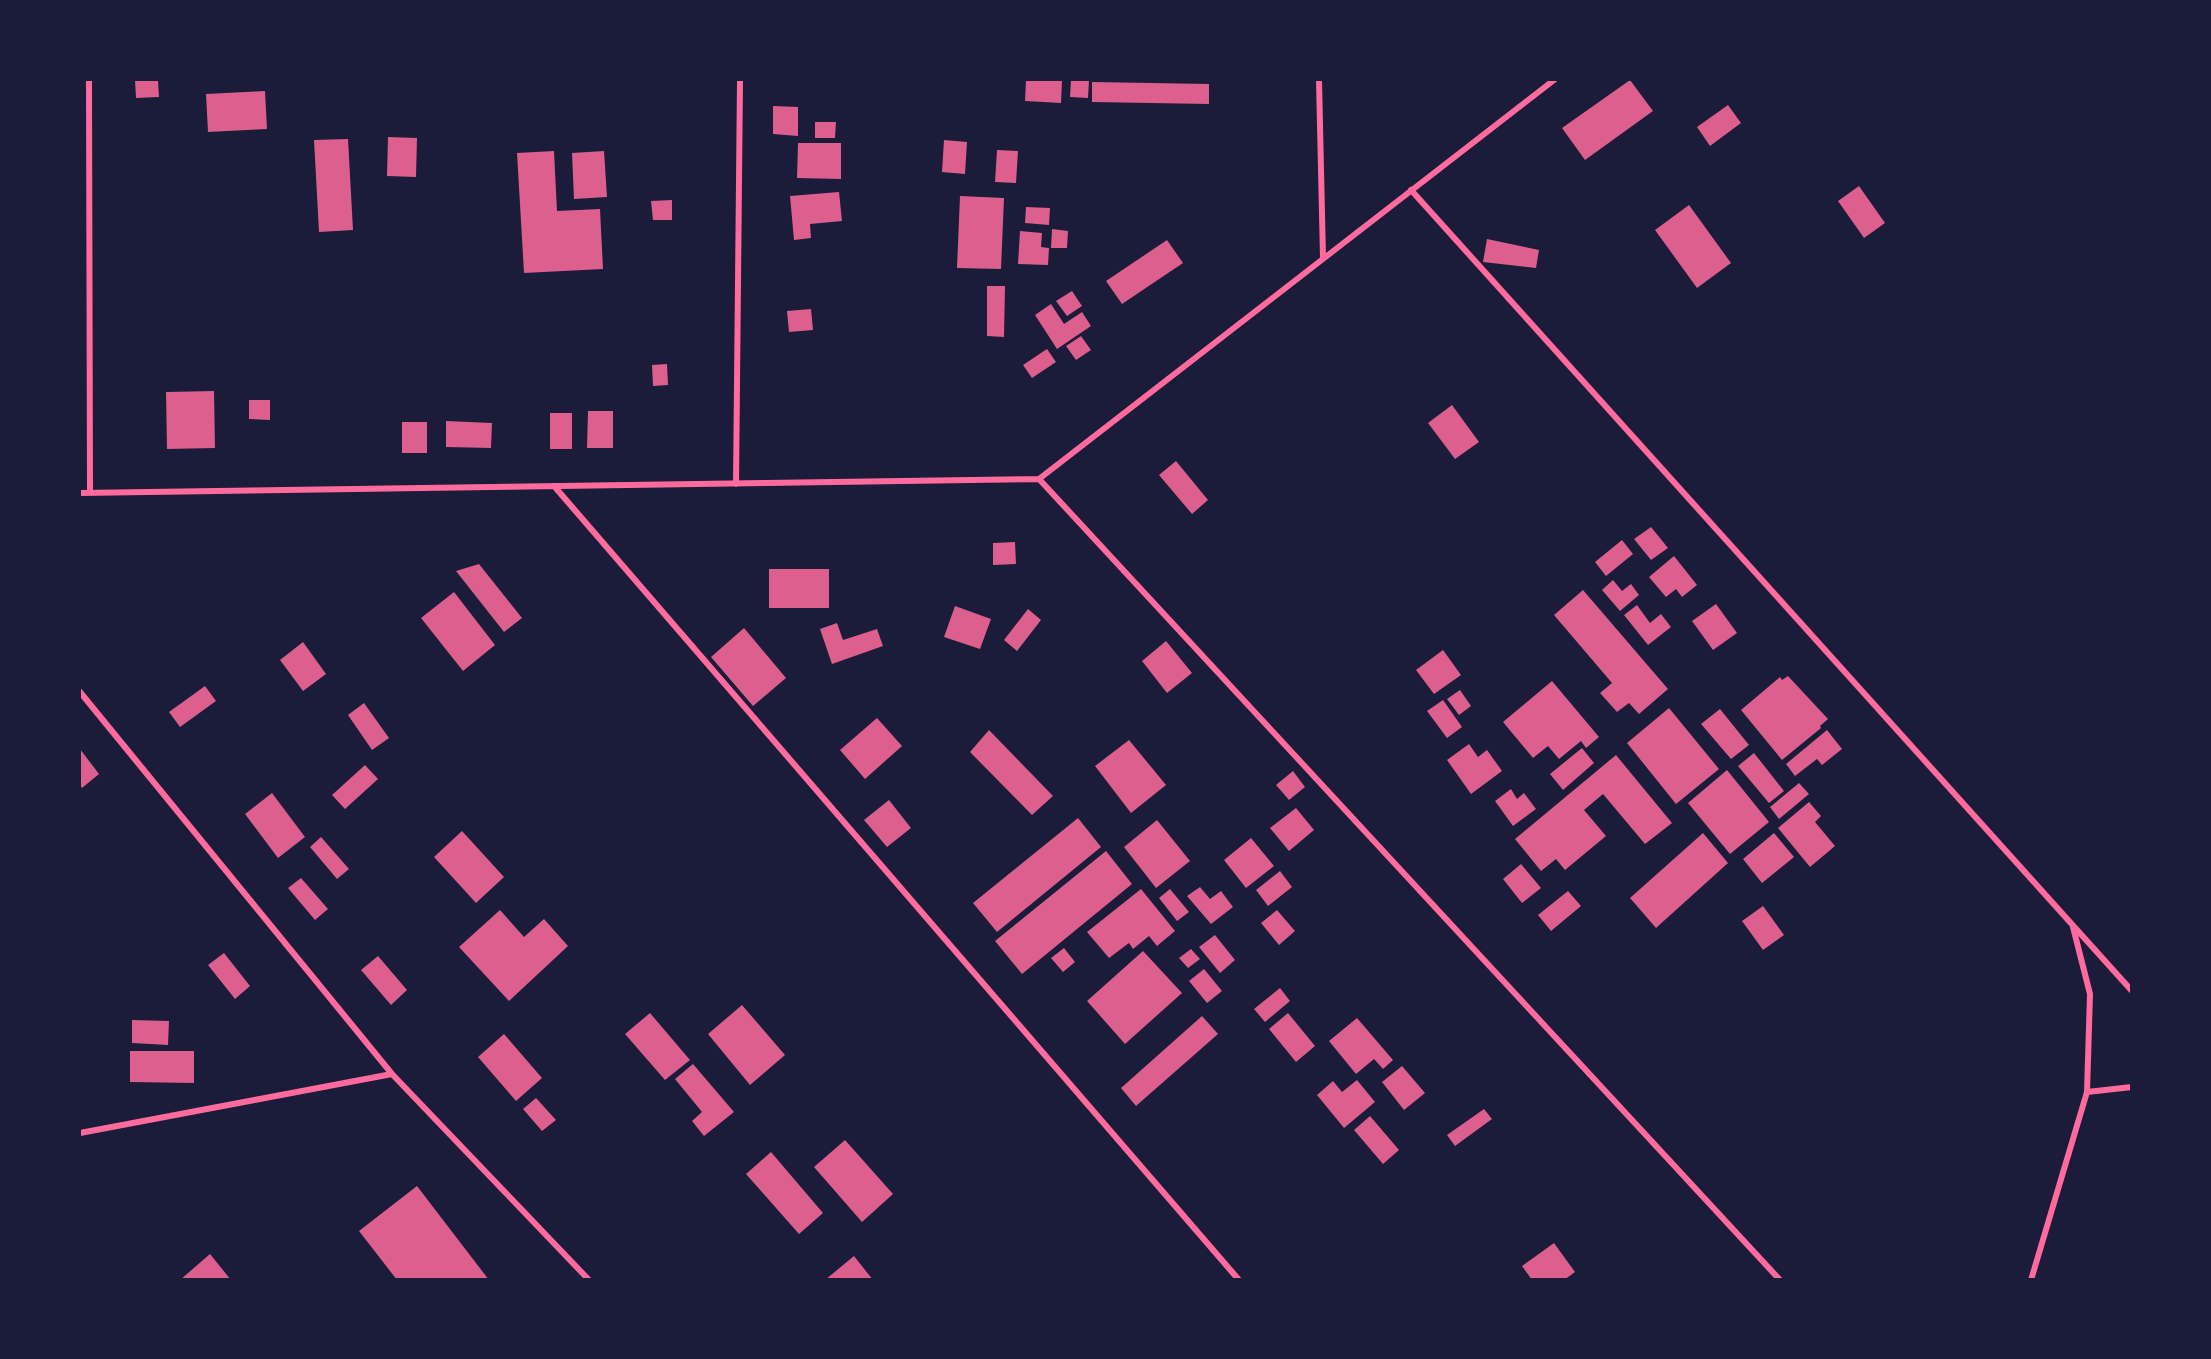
<!DOCTYPE html>
<style>
body{margin:0}
#map{position:relative;width:2211px;height:1359px;overflow:hidden;background:#1b1b3a;font-family:Spectral,serif}
canvas{display:block}
.frame{position:absolute;inset:0;border:81px solid #1b1b3a;pointer-events:none}
</style>
<div id="map">
<canvas width="2211" height="1359"></canvas>
<div class="frame"></div>
</div>
<script>
const ctx = document.querySelector('canvas').getContext('2d');
ctx.lineJoin = 'round';
function fill(path, color) { ctx.fillStyle = color; ctx.fill(path, 'evenodd'); }
function stroke(path, color, width, dash) { ctx.strokeStyle = color; ctx.lineWidth = width; ctx.lineCap = dash ? 'butt' : 'round'; ctx.setLineDash(dash || []); ctx.stroke(path); }
fill(new Path2D(`
 M135 80H158L159 97 136 98Z
 M1026 80H1062L1061 103 1025 101Z
 M1071 80H1089L1088 98 1070 97Z
 M1630 80 1653 111 1585 160 1562 128Z
 M1092 82 1209 84V104L1092 102Z
 M265 91 267 129 208 132 206 94Z
 M1728 105 1741 123 1710 146 1697 127Z
 M773 106 798 107V136L773 134Z
 M815 122H836L835 138H815Z
 M388 137 417 138 416 177 387 176Z
 M348 139 353 230 319 232 314 140Z
 M944 140 967 142 965 174 942 172Z
 M798 143H841V179L797 178Z
 M997 150 1018 151 1016 183 995 182Z
 M554 151 557 211 600 209 603 269 524 273 517 153Z
 M604 151 607 197 574 199 572 153Z
 M1859 186 1885 223 1864 238 1838 201Z
 M839 192 842 221 810 224 811 238 794 240 790 196Z
 M960 196 1004 198 1001 269 957 268Z
 M672 200V220H653L651 201Z
 M1689 205 1731 263 1697 288 1655 230Z
 M1026 207 1050 208 1049 225 1025 223Z
 M1052 229 1068 231 1067 248H1051Z
 M1020 231 1042 233 1041 247 1049 248 1048 265 1018 264Z
 M1487 239 1539 250 1536 268 1483 262Z
 M1167 240 1183 263 1122 304 1106 281Z
 M987 286H1005L1004 337 987 336Z
 M1072 291 1082 306 1067 316 1056 301Z
 M1051 304 1064 324 1082 312 1091 326 1057 349 1035 315Z
 M811 309 813 330 789 332 787 311Z
 M1081 336 1091 350 1076 360 1066 346Z
 M1047 349 1056 362 1032 378 1023 365Z
 M667 364 668 385 653 386 652 365Z
 M214 391 215 448 167 449 166 392Z
 M249 400H270V420L249 419Z
 M1452 405 1479 442 1455 459 1428 423Z
 M588 411H613V448H587Z
 M550 413H572V449H550Z
 M446 421 492 423 491 448 446 447Z
 M402 422H427V453H402Z
 M1176 461 1208 500 1192 514 1159 475Z
 M1651 527 1668 548 1651 560 1634 539Z
 M1622 540 1633 554 1606 576 1595 562Z
 M1015 542 1016 564 993 565V543Z
 M1674 556 1697 585 1682 597 1676 589 1666 597 1649 577Z
 M479 564 522 618 504 632 456 571Z
 M769 569H829V608H769Z
 M1613 580 1622 591 1631 584 1639 595 1620 611 1602 590Z
 M1583 590 1668 689 1639 714 1629 703 1617 712 1600 693 1612 683 1554 615Z
 M454 592 495 645 463 671 421 618Z
 M1716 604 1737 633 1713 650 1692 621Z
 M1637 605 1650 623 1661 614 1671 627 1648 645 1624 615Z
 M955 606 991 619 980 649 944 637Z
 M1028 609 1041 620 1017 651 1004 640Z
 M837 623 843 640 877 629 883 646 832 664 820 629Z
 M744 628 786 678 753 706 711 657Z
 M1166 641 1192 673 1167 693 1142 661Z
 M303 642 326 674 303 691 280 660Z
 M1443 650 1461 675 1434 694 1416 670Z
 M1788 676 1828 719 1820 726 1821 728 1782 760 1741 710 1780 677 1782 680Z
 M1552 681 1599 737 1586 748 1581 741 1559 759 1548 746 1533 758 1503 722Z
 M205 686 216 701 180 727 169 712Z
 M1460 690 1471 706 1459 715 1447 699Z
 M1443 700 1462 727 1447 738 1427 711Z
 M364 703 389 738 372 750 348 715Z
 M1669 708 1719 769 1676 804 1627 743Z
 M1720 709 1749 745 1731 759 1701 724Z
 M877 718 902 746 865 779 840 750Z
 M989 730 1053 796 1032 815 970 752Z
 M1827 730 1842 749 1822 765 1817 759 1795 776 1786 764Z
 M1129 740 1166 785 1131 813 1095 766Z
 M1469 744 1478 757 1487 750 1502 771 1471 794 1447 760Z
 M1582 748 1594 763 1563 790 1550 774Z
 M80 749 99 774 82 788 80 785Z
 M1754 753 1784 791 1769 803 1738 766Z
 M1616 755 1672 823 1645 844 1603 794 1584 810 1606 836 1565 870 1556 859 1541 871 1515 839Z
 M365 765 378 779 345 809 332 795Z
 M1727 770 1769 822 1730 854 1688 803Z
 M1293 771 1305 787 1289 800 1276 785Z
 M1799 783 1809 794 1779 819 1770 807Z
 M1511 789 1517 799 1524 793 1536 809 1513 826 1495 801Z
 M272 793 305 837 278 858 245 814Z
 M889 800 911 828 887 847 864 820Z
 M1809 802 1821 816 1815 822 1835 846 1810 867 1778 828Z
 M1296 808 1314 830 1289 851 1270 828Z
 M1078 818 1101 847 997 932 973 903Z
 M1157 820 1190 861 1156 888 1124 847Z
 M462 831 504 877 476 903 434 857Z
 M1703 833 1728 863 1656 928 1630 898Z
 M1774 833 1794 857 1762 883 1743 859Z
 M321 837 349 869 337 879 310 847Z
 M1251 838 1274 866 1246 888 1224 860Z
 M1106 851 1132 884 1022 974 995 941Z
 M1521 864 1541 888 1522 903 1503 879Z
 M1280 871 1292 887 1268 906 1256 890Z
 M301 878 328 909 315 920 288 888Z
 M1200 887 1210 899 1221 891 1233 907 1211 924 1187 896Z
 M1141 889 1175 931 1157 946 1149 936 1133 949 1129 943 1109 958 1087 932Z
 M1170 889 1189 912 1177 921 1159 898Z
 M1568 891 1581 906 1551 931 1538 915Z
 M1763 906 1784 935 1763 950 1742 921Z
 M500 910 524 937 544 919 568 946 509 1001 459 947Z
 M1277 910 1295 931 1279 945 1261 923Z
 M1215 935 1235 960 1220 973 1199 947Z
 M1064 948 1075 962 1063 972 1051 958Z
 M1191 949 1200 959 1188 968 1179 958Z
 M1143 951 1182 993 1125 1044 1087 1001Z
 M224 953 250 986 235 999 208 965Z
 M378 956 407 990 391 1005 361 970Z
 M1204 969 1222 991 1207 1003 1189 981Z
 M1280 988 1290 1001 1265 1022 1254 1009Z
 M742 1005 785 1055 750 1085 708 1034Z
 M650 1013 690 1060 665 1080 625 1034Z
 M1288 1013 1315 1046 1296 1062 1269 1029Z
 M1202 1016 1218 1034 1136 1106 1121 1088Z
 M1357 1018 1393 1060 1383 1069 1374 1059 1356 1074 1329 1041Z
 M132 1020 169 1021 168 1045 132 1043Z
 M504 1034 542 1078 516 1101 478 1057Z
 M130 1051H194V1083L130 1082Z
 M693 1064 734 1112 704 1136 692 1121 702 1112 675 1079Z
 M1402 1066 1425 1093 1404 1110 1382 1082Z
 M1357 1080 1375 1102 1344 1128 1317 1095 1333 1081 1342 1092Z
 M536 1098 556 1120 542 1131 523 1109Z
 M1484 1109 1492 1119 1455 1146 1447 1135Z
 M1370 1116 1399 1150 1383 1164 1354 1130Z
 M845 1140 893 1194 862 1222 814 1167Z
 M771 1152 823 1213 799 1234 746 1174Z
 M417 1186 489 1280H397L359 1231Z
 M1554 1243 1575 1272 1564 1280H1532L1522 1266Z
 M210 1254 231 1280H180Z
 M854 1256 873 1280H825Z`), '#dd5f8e');
stroke(new Path2D(`
 M89 80 90 493
 M1319 80 1323 258
 M1411 190 2132 991
 M1039 479 1780 1280
 M736 484 740 80
 M554 486 1239 1280
 M80 493 1039 479 1554 80
 M80 692 392 1074 589 1280
 M2073 927 2090 994 2087 1092
 M80 1133 392 1074
 M2031 1280 2087 1092 2132 1087`), '#ff6b9d', 6);
</script>
